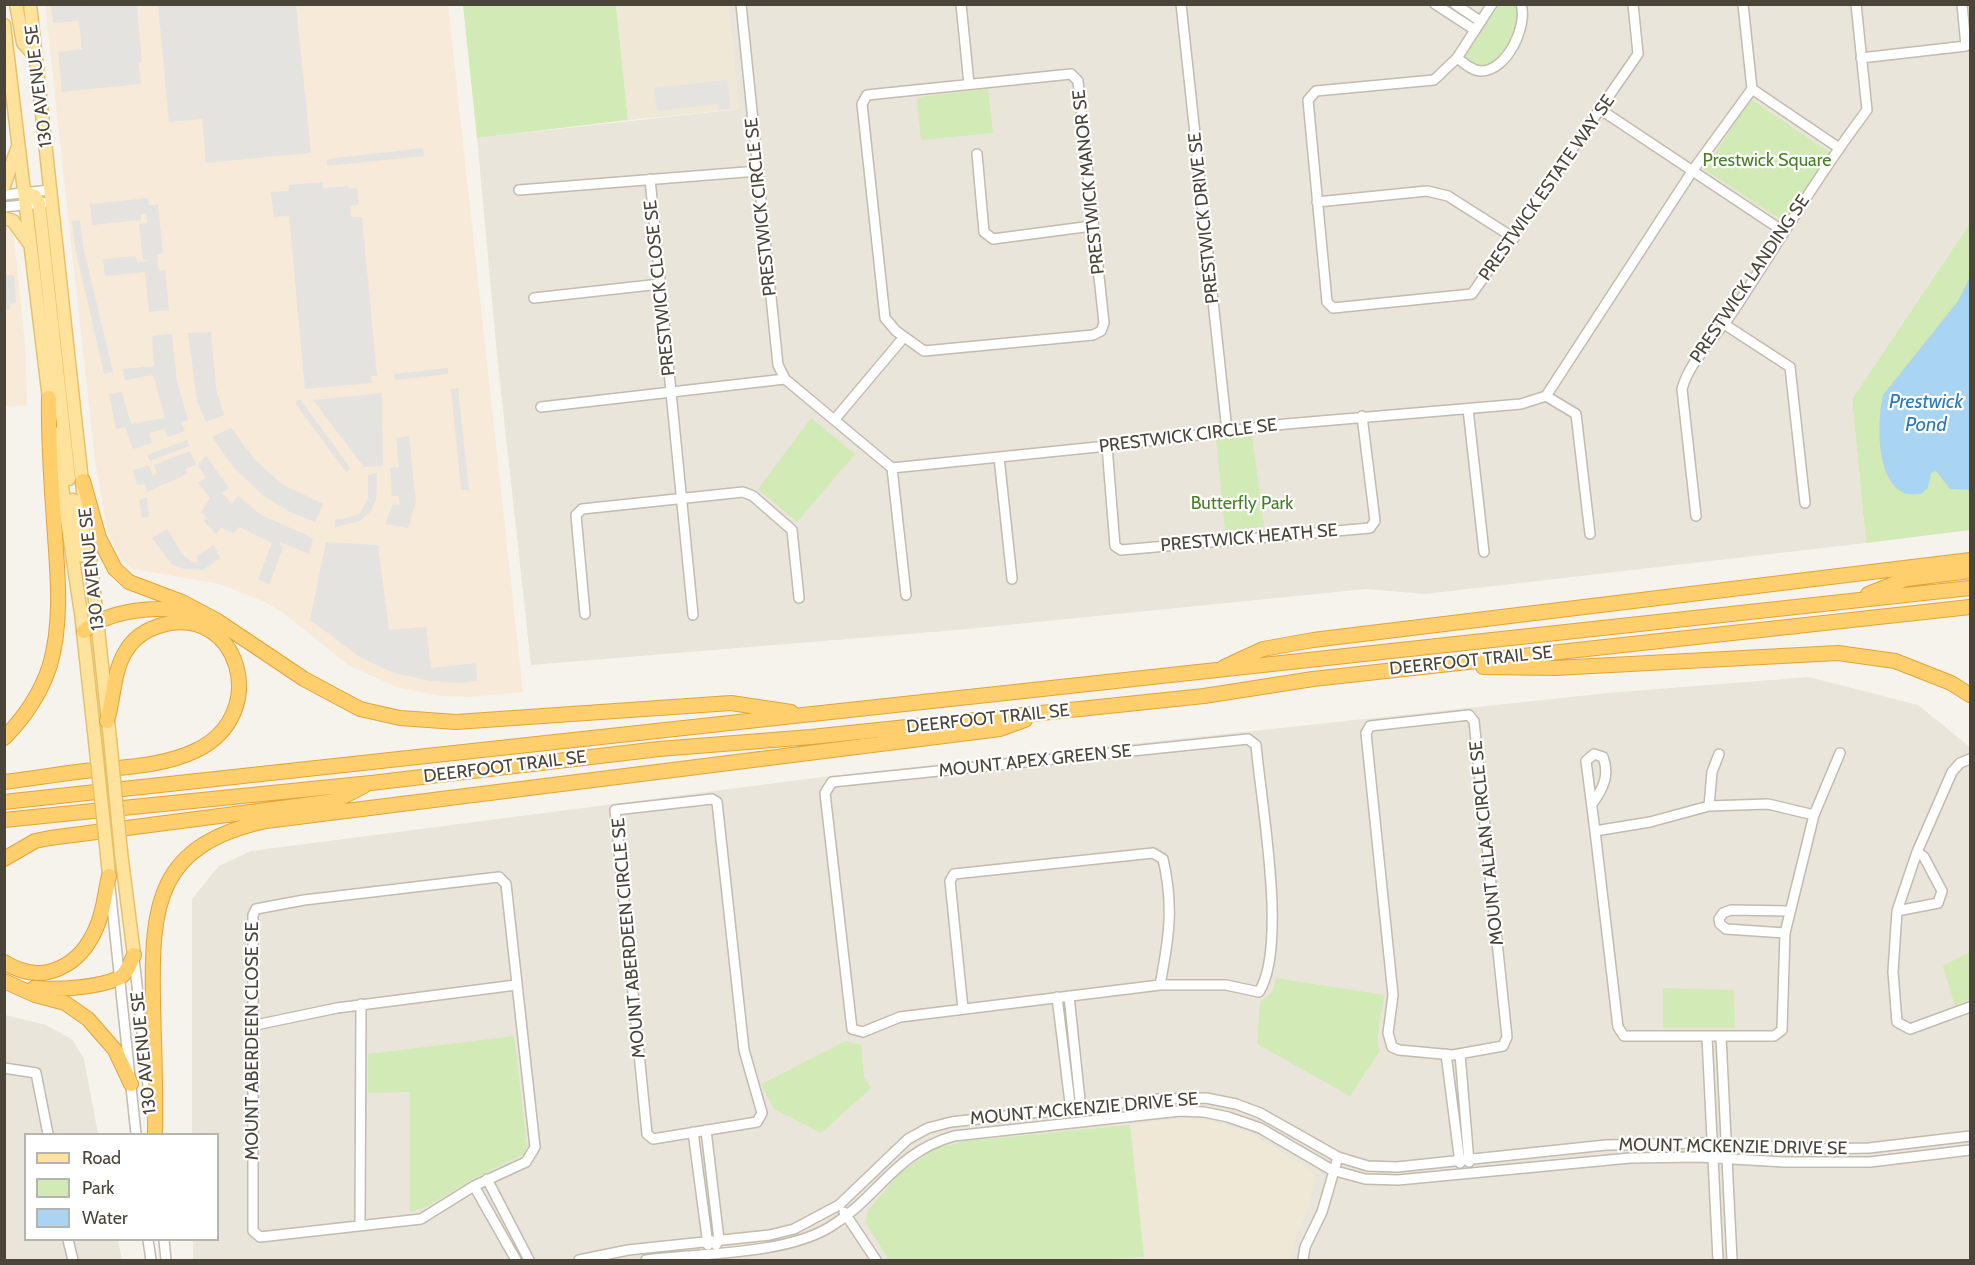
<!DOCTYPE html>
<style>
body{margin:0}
#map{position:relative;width:1975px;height:1265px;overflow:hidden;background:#f6f3ec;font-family:Cabin,sans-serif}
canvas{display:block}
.frame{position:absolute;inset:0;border:6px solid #4b4439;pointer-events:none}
.legend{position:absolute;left:24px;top:1133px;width:195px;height:108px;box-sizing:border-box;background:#fff;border:2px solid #b7b4b0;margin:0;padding:8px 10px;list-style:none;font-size:18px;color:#4b4439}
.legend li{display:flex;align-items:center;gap:12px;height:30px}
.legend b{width:30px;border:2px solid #b7b4b0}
</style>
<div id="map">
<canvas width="1975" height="1265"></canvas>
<div class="frame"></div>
<ul class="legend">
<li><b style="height:8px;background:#ffe39c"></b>Road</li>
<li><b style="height:16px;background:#d2eab5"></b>Park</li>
<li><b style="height:16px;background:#a9d4f2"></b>Water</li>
</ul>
</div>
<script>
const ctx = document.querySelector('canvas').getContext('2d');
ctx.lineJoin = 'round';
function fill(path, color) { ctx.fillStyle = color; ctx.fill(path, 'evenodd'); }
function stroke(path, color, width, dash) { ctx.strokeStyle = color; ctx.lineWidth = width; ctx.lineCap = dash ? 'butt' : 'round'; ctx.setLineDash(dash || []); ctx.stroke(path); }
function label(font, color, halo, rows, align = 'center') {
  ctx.font = font + ' Cabin,sans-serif'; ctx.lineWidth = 4.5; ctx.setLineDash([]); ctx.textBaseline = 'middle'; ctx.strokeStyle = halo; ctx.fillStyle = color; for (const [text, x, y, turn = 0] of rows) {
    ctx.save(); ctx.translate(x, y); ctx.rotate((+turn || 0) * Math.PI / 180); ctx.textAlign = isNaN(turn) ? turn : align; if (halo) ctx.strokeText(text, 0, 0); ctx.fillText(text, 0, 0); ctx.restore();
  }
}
fill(new Path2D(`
 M1970 4V223L1852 399 1866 543 1425 594 1366 589 957 630 531 665 497 355 477 138 739 109 728 5Z
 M1809 677 1918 705 1970 747V1260H193V1240H218V1134H192V899L219 866 251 851 822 777 1608 693Z
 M5 1015 46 1025 73 1040 84 1059 98 1134H26V1240H118L122 1260H5Z`), '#eae5da');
fill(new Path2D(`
 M45 5H448L523 692 468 697 440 696 396 687 348 665 282 612 265 602 220 584 133 569 122 561 108 533 95 461Z
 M4 224 12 230 14 237 26 355 27 405 5 407Z`), '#f7ead8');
fill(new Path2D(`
 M616 5H728L739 109 628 120Z
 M1175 1119 1208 1120 1251 1133 1307 1168 1316 1177 1308 1210 1297 1234 1289 1260H1149L1144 1257 1130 1125Z`), '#efe8d6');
fill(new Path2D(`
 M463 5H616L628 120 477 138Z
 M1492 5H1521L1517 41 1487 70 1457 58Z
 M988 89 993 133 921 140 917 101 919 97Z
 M1751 99 1830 153 1784 222 1704 169Z
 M1970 223V530L1866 543 1852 399Z
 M811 418 855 454 797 522 758 489Z
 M1252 435 1264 527 1225 530 1216 439Z
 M1970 952V999L1955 1006 1943 966Z
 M1276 978 1384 995C1383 1012 1374 1038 1380 1051L1350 1096 1257 1044 1260 1002 1272 992Z
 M1663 988 1734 990 1735 1028H1663Z
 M514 1036 527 1145 524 1154 471 1180 426 1207 410 1212V1092L368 1093V1054Z
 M846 1041 861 1045 864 1077 871 1088 821 1133 774 1109 761 1084Z
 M1130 1125 1144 1257 1090 1260H889L865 1222 868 1210 900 1173 934 1149 966 1141Z`), '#d2eab5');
fill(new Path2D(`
 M93 5H137L142 62 139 63 141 84 62 92 58 52 82 49 79 21 53 23 51 5H86L87 7Z
 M158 5H296L311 153 206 163 202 119 169 122Z
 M727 80 731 109 718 110 717 104 657 111 654 88Z
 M423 148 424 156 327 166V159Z
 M323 182V188L348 186 349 189 357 188 359 205 350 206 351 217H362L377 376H371L372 383 305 389 289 216 274 217 271 192 289 191V185Z
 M148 198 149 205H158L163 253 157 255 159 271 165 270 169 310 149 312 145 272 105 276 103 259 136 256 137 262 149 261 143 259 139 224 147 223 146 214H141V220L92 225 90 204Z
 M80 220 83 246 113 372 104 374 75 247 72 221Z
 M4 270 7 275H14L16 303 10 304V309L5 310Z
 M211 332 216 389 224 415 206 422 197 401 188 333Z
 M172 334 177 381 188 420 181 422 185 431 168 437 164 429 149 433 152 443 133 449 125 427 116 429 109 394 122 392 131 424 165 418 153 375 125 380 123 369 154 366 152 336Z
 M448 368V374L395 380 394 374Z
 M458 388 469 490H461L451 389Z
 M382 393 383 466 364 467 313 400Z
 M300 399 351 469 346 472 295 403Z
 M231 428 255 460 282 484 323 504 315 522 290 512 264 496 234 468 212 437Z
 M409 436 416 502 408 528 385 524 393 504 400 505 399 496H392L390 468 399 467 396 438Z
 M187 440 189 446 150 461 147 455Z
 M190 451 196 465 185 469 187 474 147 492 145 484 137 485 133 470 149 465 153 476 157 473 154 465Z
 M206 456 229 488 222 493 232 504 238 496 261 515 313 538 309 554 280 542 279 545 283 547 269 585 258 579 272 543 239 527 234 533 221 528 216 534 204 521 207 518 201 512 210 498 198 483 206 478 198 465Z
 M377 473 376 500 371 511 360 521 335 527V519L347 518 360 513 368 499V475Z
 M147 497 149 517 142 518 139 500Z
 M167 529 183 555 194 563 199 561 196 556 214 545 220 558 203 570 184 569 172 565 152 538Z
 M326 542 378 545 389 630 426 627 431 668 476 663 477 681 459 683 430 681 394 673 360 657 310 620Z`), '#e5e3e0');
fill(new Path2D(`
 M1970 277V490L1950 489 1936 471 1931 473 1928 488 1921 494C1917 494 1911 495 1907 494 1875 484 1877 420 1883 395L1958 301Z`), '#a9d4f2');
const minor = new Path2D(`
 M741 4 778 365 785 379 892 468 1107 446 1286 424 1521 404 1546 396 1693 170 1752 89 1743 4
 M961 4 969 84
 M1181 4 1227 431
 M1435 4 1475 30
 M1455 4 1480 21
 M1492 4 1457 58 1434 80 1316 91 1308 100 1327 302 1333 308 1472 294 1638 54 1633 4
 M1457 58C1464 63 1472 71 1481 71 1507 71 1528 26 1521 4
 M1861 58 1966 46 1962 4
 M1071 74 1078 81 1104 323 1101 331 1093 335 924 351 896 331 885 318 862 104 867 95Z
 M1752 89 1839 148
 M1601 110 1783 231
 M977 154 984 232 993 239 1092 226
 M650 179 693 615
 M519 190 758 171
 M4 195 50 190
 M1317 202 1427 191 1448 196 1514 238
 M4 207 51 202
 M534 298 660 284
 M1724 324 1790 367 1805 503
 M1546 396 1576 414 1590 534
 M541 407 785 379
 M1468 409 1484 552
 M835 419 904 337
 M1107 446 1115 546 1121 550 1370 528 1375 521 1362 416
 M999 457 1012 579
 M892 468 906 595
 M1696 516 1682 389C1690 360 1715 338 1732 313 1777 245 1818 175 1867 110L1856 4
 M585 614 576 515 582 509 743 492 753 496 792 530 799 598
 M1469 715 1474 721 1507 1037 1503 1046 1453 1055 1399 1050 1392 1047 1388 1033 1393 995 1366 733 1370 726Z
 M1248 739 1256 745C1261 803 1288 946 1259 992L1226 985H1160L900 1017 863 1032 852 1029 825 793 832 782Z
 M1970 759 1960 763 1952 772 1917 852 1897 911 1893 972 1897 1022 1910 1029 1970 1007
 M712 799 717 802 744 1050 762 1113 757 1122 653 1139 647 1134 615 810Z
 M1592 804C1603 789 1610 775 1603 757L1594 754 1586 761 1595 831
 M1768 804 1814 815 1785 933 1782 1030 1774 1036H1624L1618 1027 1595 831 1650 822 1709 806Z
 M1709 806 1712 772 1719 754
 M1814 815 1840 753
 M499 877 506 884 535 1147 526 1162 474 1186 421 1219 260 1237 253 1231V915L256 909 304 900Z
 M110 887 136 1134
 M1897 911 1938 903 1942 891 1924 857 1917 852
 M1785 933 1726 929 1720 924 1719 919 1723 913 1731 910 1789 911
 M134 958 150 1105
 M1069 996 1081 1110
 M1057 997 1071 1111
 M963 1009 950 881 954 874 1153 853 1163 859C1174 906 1169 938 1160 985
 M251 1026 337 1008 516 985
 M1707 1037 1718 1260
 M1721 1037 1732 1260
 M1446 1054 1460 1163
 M1460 1054 1469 1162
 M4 1068 36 1073 48 1134
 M706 1130 719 1240 716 1245
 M693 1132 708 1245
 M487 1179 529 1260
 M474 1186 516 1260
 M844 1212 876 1260
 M360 1225 361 1004
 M68 1240 73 1260
 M148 1240 151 1260
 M164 1240 166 1260
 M579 1260 628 1250 770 1235 794 1229 839 1205 908 1139 928 1128 951 1122 1159 1099 1206 1098 1236 1104 1260 1113 1338 1157 1368 1166 1397 1167 1606 1145 1704 1143 1817 1149 1869 1148 1970 1136
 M646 1260C700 1253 784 1255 830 1227 880 1196 894 1153 954 1136L1180 1111 1204 1112 1228 1117 1260 1128 1332 1170 1365 1179 1398 1180 1630 1158 1699 1157 1784 1162H1870L1970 1150
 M1303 1260 1305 1247 1322 1212 1338 1157`);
const major = new Path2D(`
 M16 4 23 43 34 55
 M30 4 110 739
 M4 25 50 407
 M4 186 17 149
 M26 193 35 196 39 204 69 479
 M4 218 13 221 28 242
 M54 433 81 613 95 741
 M73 500 83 556
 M121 852 134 955
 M107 854 109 876`);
const highway = new Path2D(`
 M83 481 99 538 115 569 129 582 182 602 216 620 304 679 360 709 400 718 456 722 731 703 791 712
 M1868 594 1906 579 1970 571
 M84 631C111 609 158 605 191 613
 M1224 667 1263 649 1313 640 1970 560
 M1483 667 1555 668 1838 653 1895 661 1951 683 1970 695
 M4 738C25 717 41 693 50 665 62 623 58 578 55 536 52 490 48 444 49 398
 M4 782C29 779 53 775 77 772 117 767 160 768 197 750 272 713 238 604 162 625 148 629 134 637 126 651 113 671 114 698 107 721
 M4 802 1970 588
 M4 820 371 783 659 749 811 737 1204 696 1313 679 1970 607
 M4 859 35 841 50 838 335 801 364 786
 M4 962C43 987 81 966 97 926 104 910 105 892 109 876
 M4 981 35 995 65 1003 88 1019 115 1050 131 1084
 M34 988C58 990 97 988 119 978 127 974 130 963 134 955
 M155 1134C156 1090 154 1046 153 1002 151 903 157 845 266 821L1000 729 1025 720`);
stroke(minor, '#c2bbae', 12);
stroke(major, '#e6c16a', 15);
stroke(highway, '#e0a43c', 16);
stroke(minor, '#fff', 9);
stroke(major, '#ffe39c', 12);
stroke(highway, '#ffcf6e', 14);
const majorBridge = new Path2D(`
 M110 739 121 852
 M95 741 107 854`);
stroke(majorBridge, '#e6c16a', 15, []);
stroke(majorBridge, '#ffe39c', 12);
label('18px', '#4b4439', '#fff', [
 ["130 AVENUE SE",39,86,-97],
 ["PRESTWICK MANOR SE",1089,182,-96],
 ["PRESTWICK ESTATE WAY SE",1547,188,-55],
 ["PRESTWICK CIRCLE SE",761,207,-96],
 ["PRESTWICK DRIVE SE",1204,218,-96],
 ["PRESTWICK LANDING SE",1750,279,-56],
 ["PRESTWICK CLOSE SE",660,288,-96],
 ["PRESTWICK CIRCLE SE",1188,436,-7],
 ["PRESTWICK HEATH SE",1249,538,-5],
 ["130 AVENUE SE",92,569,-96],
 ["DEERFOOT TRAIL SE",1471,661,-6],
 ["DEERFOOT TRAIL SE",988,719,-6],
 ["MOUNT APEX GREEN SE",1035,761,-6],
 ["DEERFOOT TRAIL SE",505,767,-7],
 ["MOUNT ALLAN CIRCLE SE",1487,843,-96],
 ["MOUNT ABERDEEN CIRCLE SE",629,938,-95],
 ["MOUNT ABERDEEN CLOSE SE",253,1041,-90],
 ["130 AVENUE SE",144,1053,-96],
 ["MOUNT MCKENZIE DRIVE SE",1084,1109,-5],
 ["MOUNT MCKENZIE DRIVE SE",1733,1147,1]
]);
label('18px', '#4a7f2a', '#fff', [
 ["Prestwick Square",1767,161],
 ["Butterfly Park",1242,504]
]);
label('italic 20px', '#2e7ab2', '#fff', [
 ["Prestwick",1926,402],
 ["Pond",1926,425]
]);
</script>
